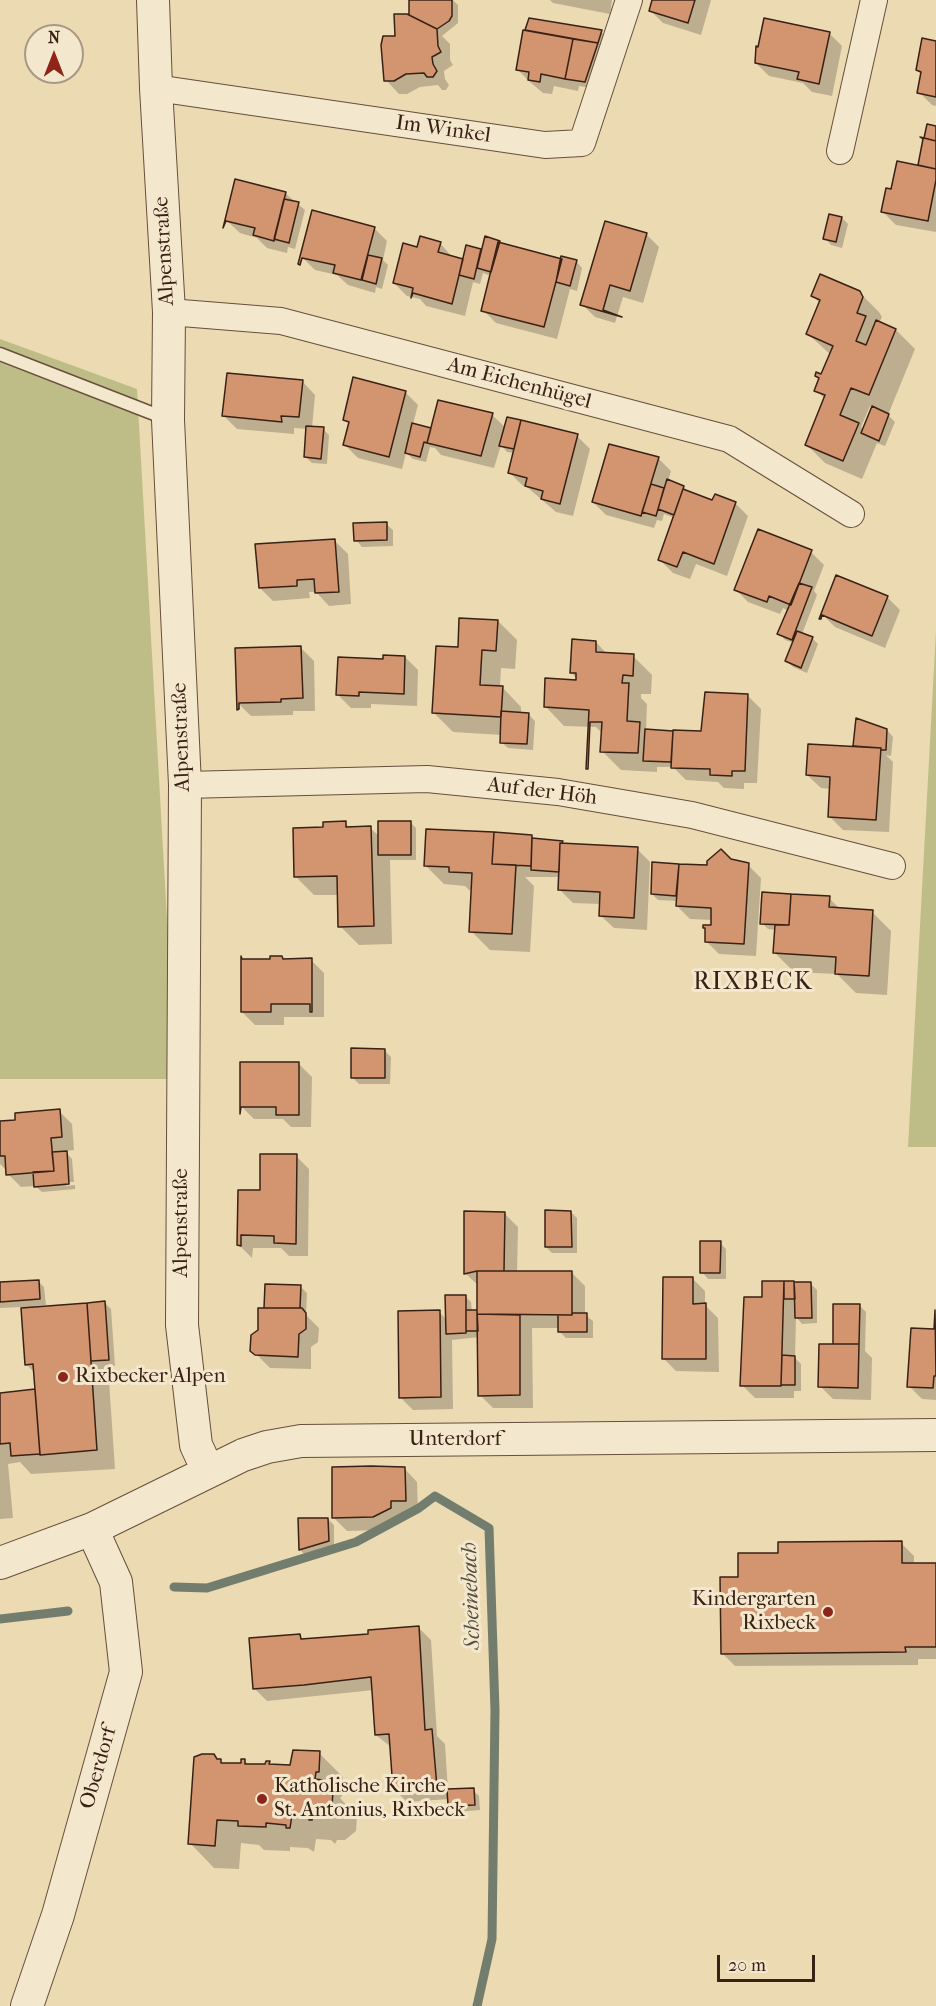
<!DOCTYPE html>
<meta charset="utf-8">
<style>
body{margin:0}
#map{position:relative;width:936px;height:2006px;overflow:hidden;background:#ecdab2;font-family:"IM FELL French Canon",serif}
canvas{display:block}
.north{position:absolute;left:24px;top:24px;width:60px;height:60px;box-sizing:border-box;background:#f3e7cd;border:2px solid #a99883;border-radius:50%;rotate:0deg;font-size:16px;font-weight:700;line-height:24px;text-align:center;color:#3a2115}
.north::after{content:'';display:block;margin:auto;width:21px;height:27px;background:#8f2418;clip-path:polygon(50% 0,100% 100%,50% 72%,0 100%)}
.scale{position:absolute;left:717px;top:1955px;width:98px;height:27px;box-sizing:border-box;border:3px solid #3a2115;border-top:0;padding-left:8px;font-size:18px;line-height:21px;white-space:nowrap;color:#3a2115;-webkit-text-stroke:4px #f3e7cd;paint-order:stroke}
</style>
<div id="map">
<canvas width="936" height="2006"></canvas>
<div class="north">N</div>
<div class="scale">20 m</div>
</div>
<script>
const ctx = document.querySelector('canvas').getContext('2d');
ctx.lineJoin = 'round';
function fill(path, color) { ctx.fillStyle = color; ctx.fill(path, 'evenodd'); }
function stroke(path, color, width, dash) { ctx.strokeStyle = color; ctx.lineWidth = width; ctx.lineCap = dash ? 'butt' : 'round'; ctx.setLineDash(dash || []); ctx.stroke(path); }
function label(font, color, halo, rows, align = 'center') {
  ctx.font = font + ' "IM FELL French Canon",serif'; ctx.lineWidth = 6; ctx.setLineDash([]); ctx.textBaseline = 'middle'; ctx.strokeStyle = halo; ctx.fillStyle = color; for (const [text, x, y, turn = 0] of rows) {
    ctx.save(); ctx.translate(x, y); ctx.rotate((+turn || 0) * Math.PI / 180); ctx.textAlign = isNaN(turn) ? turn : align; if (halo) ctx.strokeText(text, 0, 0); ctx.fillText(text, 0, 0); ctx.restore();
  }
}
fill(new Path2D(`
 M0 339 137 389 176 1079H0Z
 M936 631V1147H908Z`), '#bfbd87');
fill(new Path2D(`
 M429 0H453L458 5V23L442 36 450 44V60L453 65 444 71 445 79 449 85 446 90H442L438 85 420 87 407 94H399L386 80 396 37 416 20 411 14Z
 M550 0H612L610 14 553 3Z
 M654 0H711L701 35 663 23 650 10Z
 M527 30 601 32 607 38 591 88 579 86 578 91 554 86 552 94 543 93 530 82 517 69 530 33Z
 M829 33 842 46 832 96 812 92 803 83 769 76 756 63Z
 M936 42V106L932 105 919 92 922 75 917 70Z
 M936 128V232L896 225 883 212 922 168 919 165Z
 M285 193 305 210 295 249 288 247 287 253 267 248 257 238 240 233 226 220Z
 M842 218 848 224 842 248 831 245 825 238Z
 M374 228 387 241 383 260 388 265 382 289 376 287 375 293 348 285 337 275 315 270 302 257Z
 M646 234 659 247 643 303 623 297 615 323 595 317 582 304Z
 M440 243 453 258 464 261 467 247 482 251 501 245 563 260 576 261 582 268 577 291 570 289 557 339 496 323 483 310 491 276 483 273 480 284 473 282 465 316 426 306 420 299 407 296 394 283 419 249Z
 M859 292 879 312 882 317 879 323 896 330 915 349 888 415 895 422 885 446 877 443 862 479 825 463 806 444 825 399 816 390 820 380 816 376H822L831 355 808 334 820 303 813 296ZM870 406 873 407 864 430 861 427Z
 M302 381 315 395 312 428 323 429 329 435 327 464 312 463 305 456 308 429 294 428V434L237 429 224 416Z
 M405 392 418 405 413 424 432 430 492 415 506 428 577 436 590 449 573 516 556 512 527 487 523 486 510 473 515 453 507 452 501 445 494 468 441 455 435 448 430 447 426 462 413 459 406 453 402 469 358 458 345 445 350 425 344 419Z
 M658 458 671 471 668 481 684 487 689 493 713 502 735 503 748 516 727 576 696 564 690 579 673 573 660 560 675 518 664 514 662 521 657 520 654 528 606 515 593 502Z
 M386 524 393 530V546L362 547 356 540Z
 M334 540 348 554 351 604 329 606 316 592H309L310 598 273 601 260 588Z
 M811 552 824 565 814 591 817 595 802 634 812 638 818 644 807 673 793 667 787 661 794 643 785 640 779 633 789 611 783 608 780 614 748 602 735 589Z
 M887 597 900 610 885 648 835 627 822 614Z
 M498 621 517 640 515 669 501 668 500 687H502L521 707V714H528L535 721 533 750 508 748 501 742 502 735 453 732 434 713 459 649Z
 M596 642 607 654 633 656 652 675 651 694H641V698L647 704 646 731 702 733 748 696 761 709 757 783H744V789L724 788 718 782 686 780 673 767H657V772L621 770 602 751 603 734 596 727 564 726 545 706 577 682V679L571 672Z
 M301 648 314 661 315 711H293V715L251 716 238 703Z
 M405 657 418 670 417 706 371 704V708H351L338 695 384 660Z
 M857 720 887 730 893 737 891 756 886 755 893 762 889 832 843 830 830 817 831 789 821 788 807 775 855 748Z
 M410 822 416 828V860H390L392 944 359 945 340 926 339 895H314L295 876 345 823 350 828H370L379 836Z
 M532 836 536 840 560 842 562 844 637 849 650 862 647 930 614 928 600 915 601 904 573 903 560 890V877H525L534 886 530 952 490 950 471 931 473 891 469 890 465 886 444 884 425 865Z
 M732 861 748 865 761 878 756 956 719 954 706 941 712 927 713 920 690 919 677 906 678 901 658 900 652 894 678 865 680 867H709Z
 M829 898 841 910 872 912 891 931 887 995 856 993 837 974 794 972 775 953 776 930 768 929 762 923Z
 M282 957 285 960H311L324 973V1017H284V1025H255L242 1012 272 960Z
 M384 1050 391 1057 390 1084H359L352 1077Z
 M299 1064 312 1077 311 1127H291L283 1119H254L241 1106Z
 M59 1111 72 1124 74 1150 65 1151 72 1159 74 1182H66V1186L75 1185V1189L42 1192 35 1186 21 1187 8 1174 7 1169H5L0 1164V1123L17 1122Z
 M296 1156 309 1169 308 1256H289L281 1248H253L252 1258 238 1244 239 1191H261Z
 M571 1212 577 1218V1253H552L546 1247Z
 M505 1214 518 1227 517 1273H572L585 1286V1315L593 1321V1338H566L560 1332V1328H532L533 1408H493L480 1395 479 1337 452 1340 453 1409 413 1410 400 1397 439 1312 447 1320 465 1296 471 1302 472 1312 479 1314V1286L466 1274Z
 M720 1243 726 1249V1279H708L702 1272Z
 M692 1278 705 1291V1305L718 1318 719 1372 676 1371 663 1358Z
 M38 1281 44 1287 46 1305 34 1306V1309L105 1303 111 1309 115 1366H108L115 1469 31 1474 20 1462 8 1464 13 1518 0 1519V1394L37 1390 35 1373 26 1364 22 1307 0 1308V1284Z
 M783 1283 785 1285 811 1284 817 1290V1323L802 1324 796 1317 795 1358 801 1364V1391H794V1398H755L742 1385 763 1299Z
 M300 1286 307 1293 306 1315 319 1328 318 1342 311 1347V1369L270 1368 252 1350 268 1309Z
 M860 1306 866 1312 865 1351 872 1358 871 1400 833 1399 820 1386 835 1345Z
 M936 1312V1400L922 1399 909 1386 935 1330Z
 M404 1468 417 1482 418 1513 403 1514V1521L386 1530 347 1531 334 1518Z
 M328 1519 334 1525V1547L306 1556 300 1550V1520Z
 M901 1543 914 1556V1564H936V1659H918V1665L735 1666 722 1653 739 1579 780 1554Z
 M418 1627 431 1640 437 1736 445 1744 448 1791 473 1790 479 1796 480 1810 456 1812 449 1806V1799L407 1802 394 1789 391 1747 376 1735 374 1690 267 1701 254 1688 300 1636 304 1641 370 1636Z
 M319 1753 343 1777 342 1796 340 1798 357 1817 356 1831 345 1840H337L335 1844 331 1840 316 1839 314 1852 308 1848 290 1847V1851L264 1850 259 1845 241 1843 239 1869 214 1868 190 1843 218 1760 224 1764 243 1765 245 1761 249 1765 267 1766 269 1762 273 1766H291Z`), '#0003');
stroke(new Path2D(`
 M174 1587 207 1588 356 1542 419 1508 435 1496 489 1528 495 1710 492 1939 477 2006
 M0 1619 68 1611`), '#737d6d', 9);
const building = new Path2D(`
 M409 0H452V16L449 21 437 29 409 15Z
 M652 0H695L688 23 649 11Z
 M394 14H407L437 29 438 46 441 52 432 57 433 64 437 71 433 77H427L424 73 406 74 394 81H384L381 45 383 36H395Z
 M529 18 602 30 598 43 525 30Z
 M764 18 830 32 819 84 797 79 799 72 755 63 756 46 758 47Z
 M523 30 573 39 565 79 541 74 540 82 528 80 529 72 516 70Z
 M922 38 936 41V97L917 93 921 72 916 70Z
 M573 39 598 43 585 82 565 79Z
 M927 124 936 126V141L924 138Z
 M920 137 936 141V169L918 165 923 139Z
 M897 161 936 169V180L928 221 881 212 886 188 891 189Z
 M235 179 286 192 274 241 253 235 255 228 226 221 223 228Z
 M284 199 299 202 289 243 274 239Z
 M312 210 375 227 361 280 333 273 335 265 302 258 300 265 298 264Z
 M829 214 842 217 836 242 823 239Z
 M605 221 647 233 630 291 610 285 603 310 622 317 580 305Z
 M420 236 441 242 438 252 463 259 452 304 413 293 411 298 413 288 393 283 403 243 417 247Z
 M485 236 500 241 491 272 477 268Z
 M498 242 562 259 544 327 481 311Z
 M466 245 481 249 474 279 459 275Z
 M368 255 382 258 376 284 362 280Z
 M561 256 577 260 570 286 556 282Z
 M820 274 860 291 863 297 857 313 866 316 856 341 866 345 876 320 896 329 869 395 851 388 840 415 859 423 843 461 805 445 825 395 814 391 819 378 815 376 816 372 821 374 833 346 806 334 820 300 811 296Z
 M227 373 303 380 299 417 281 416 282 422 222 416Z
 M353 377 406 391 389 457 343 445 349 422 343 420Z
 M438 400 493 413 481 456 427 443Z
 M872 406 889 414 879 441 861 433Z
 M507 417 521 420 514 449 499 446Z
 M521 420 578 434 560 504 541 499 543 491 525 486 527 478 508 473Z
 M412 423 431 428 427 443 424 442 420 457 405 453Z
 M306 426 324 427 321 459 304 457Z
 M609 444 659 457 641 516 592 502Z
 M667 479 684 486 674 515 658 509Z
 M651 484 664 488 656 516 642 512Z
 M683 489 712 500 715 494 736 502 714 564 683 552 677 567 658 560Z
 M387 522V540L354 541 353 523Z
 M758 529 812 550 791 605 769 596 767 602 734 590Z
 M335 539 339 592 315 593 314 579 297 580V586L259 588 255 544Z
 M836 575 888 596 872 636 822 615 821 619H819Z
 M799 583 812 587 792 640 777 634Z
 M459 618 498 620 496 651 482 650 480 685 503 686 501 717 432 713 436 646 458 647Z
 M797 631 813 637 801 668 785 661Z
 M572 639 596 641V652L634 654 633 676 623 675 622 683H629L627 721 640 722 638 753 600 752 602 722H590L588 769H586L589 710 544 707 545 678 576 680V673H570Z
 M301 646 303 698 281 699V702L239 703V709L237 710 235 648Z
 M383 655 405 656 404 694 359 692V696L336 695 338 657 383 659Z
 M705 692 748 694 745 771H732V776L710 775V769L671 768 673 730 701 731Z
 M501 711 529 713 527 744 500 743Z
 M856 718 887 729 886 750H881V748L853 746Z
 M645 729 673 731 671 762 643 761Z
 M808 744 881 748 876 820 828 817 830 777 806 775Z
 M346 821V827L371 826 374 926 338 927 337 876 294 877 293 828 323 827V822Z
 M378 821H411V855H378Z
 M426 829 494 832 492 864 516 865 512 934 469 932 472 873 449 872V867L424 866Z
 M494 832 532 835 531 866 492 864Z
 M532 838 563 841 562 843H560L559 872 531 870Z
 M560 843 638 847 634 918 599 916 600 892 558 890Z
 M721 849 731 859 749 863 744 944 705 942V928H703V925H711V908L676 906 679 864 707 865V861Z
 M652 862 679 864 676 896 651 894Z
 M762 892 791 894 789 925 760 924Z
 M791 894 830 896 829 907 873 910 869 976 835 974 836 957 773 953 775 925H789Z
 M241 956 242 959H270V956H282L283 959 312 958V1012H310V1004H271V1012H241Z
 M351 1048 385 1049V1078H351Z
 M240 1062H299V1115H276V1107H241L240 1114Z
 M60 1109 62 1137 51 1138 54 1171 6 1175 5 1156H0V1121L15 1120V1113Z
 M67 1151 69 1184 34 1187 33 1172 54 1171 52 1152Z
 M260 1154H297L296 1244 274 1243V1236L241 1235V1246L237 1245 238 1190H260Z
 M545 1210 571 1211 572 1247H545Z
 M464 1211 505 1212 504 1271H477L464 1274Z
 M700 1241H721L720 1273H700Z
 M477 1271H572V1315L477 1314Z
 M663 1277H693V1304L706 1303V1359H662Z
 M39 1280 40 1299 0 1302V1282Z
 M762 1281H784L781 1386H740L744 1297H762Z
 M784 1281H794L795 1299H784Z
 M794 1282H811L812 1318H795Z
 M265 1284 301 1285 300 1308H264Z
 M445 1295H466V1333L446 1334Z
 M105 1301 109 1360 91 1361 87 1303Z
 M87 1303 97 1450 40 1455 33 1364 25 1365 21 1308Z
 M833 1304H860L859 1344H833Z
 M258 1308H302L306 1313V1329L299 1334 298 1357 255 1355 250 1351 251 1335 258 1330Z
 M440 1310 441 1397 399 1398 398 1311Z
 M466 1310H477L478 1331H466Z
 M935 1310 936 1376H934L933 1388 907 1387 911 1328 934 1329Z
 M572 1313H587V1332H558V1315H572Z
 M477 1314 520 1315V1395L478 1396Z
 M819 1344H859L858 1388 818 1387Z
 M782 1355 795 1356V1385H781Z
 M35 1389 40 1454 11 1456 10 1443 0 1444V1393Z
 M371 1466 405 1467 406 1501H391V1508L373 1517 332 1518V1467Z
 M298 1518H328L329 1541 299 1550Z
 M902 1541V1563H936V1647H905L906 1652 721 1654 720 1577H738V1553H778V1542Z
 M419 1626 425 1730 432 1729 437 1787 393 1790 389 1734 375 1735 371 1677 304 1685 253 1689 249 1638 300 1634 301 1639 368 1634V1630Z
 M293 1750 320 1751 319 1772H316L315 1779 323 1780 333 1791 332 1806 320 1817 313 1816 312 1820H309V1817L292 1815 290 1828H286V1825L266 1823V1827L238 1826V1821L217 1820 215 1846 188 1844 194 1757 202 1754H214L217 1759H221V1763H241V1759H245V1764H265L266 1761H270L269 1764 290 1765Z
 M474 1788 475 1805 448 1806 447 1789Z`);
fill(building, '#d39470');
stroke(building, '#3a2115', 1.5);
const service = new Path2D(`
 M0 354 167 419`);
const minor = new Path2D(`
 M156 88 545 145 582 143 629 0
 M840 151 874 0
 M169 312 281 321 729 439 851 514
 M185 785 427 779 558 792 692 815 892 866`);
const tertiary = new Path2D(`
 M153 0 156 88 169 312 168 420 185 785 182 1325 196 1445 208 1471
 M0 1563 92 1529 243 1455 267 1447 301 1441 936 1435
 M27 2006 58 1915 126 1672 116 1582 92 1529`);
stroke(service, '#664f3c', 15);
stroke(minor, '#664f3c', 28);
stroke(tertiary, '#664f3c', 34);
stroke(service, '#f3e7cd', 12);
stroke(minor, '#f3e7cd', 26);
stroke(tertiary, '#f3e7cd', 32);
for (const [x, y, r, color] of [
 [63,1377,6,"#8f2418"],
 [828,1612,6,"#8f2418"],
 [262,1799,6,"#8f2418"]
]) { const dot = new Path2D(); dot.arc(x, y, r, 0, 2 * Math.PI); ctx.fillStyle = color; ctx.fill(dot); stroke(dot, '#f3e7cd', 2); }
label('21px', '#3a2115', '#f3e7cd', [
 ["Im Winkel",443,130,8],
 ["Alpenstraße",165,251,-93],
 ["Am Eichenhügel",519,384,15],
 ["Alpenstraße",182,737,-92],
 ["Auf der Höh",542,792,7],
 ["Alpenstraße",182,1223,-90],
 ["Unterdorf",455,1440],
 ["Oberdorf",99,1768,-74]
]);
label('21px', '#3a2115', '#f3e7cd', [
 ["Rixbecker Alpen",75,1377],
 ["Kindergarten",816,1600,"right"],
 ["Rixbeck",816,1624,"right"],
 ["Katholische Kirche",274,1787],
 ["St. Antonius, Rixbeck",274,1811]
], 'left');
label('italic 22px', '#564f41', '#f3e7cd', [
 ["Scheinebach",472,1596,-92]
]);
ctx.letterSpacing = '1.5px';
label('24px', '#3a2115', '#f3e7cd', [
 ["RIXBECK",753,983]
]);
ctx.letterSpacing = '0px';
</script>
